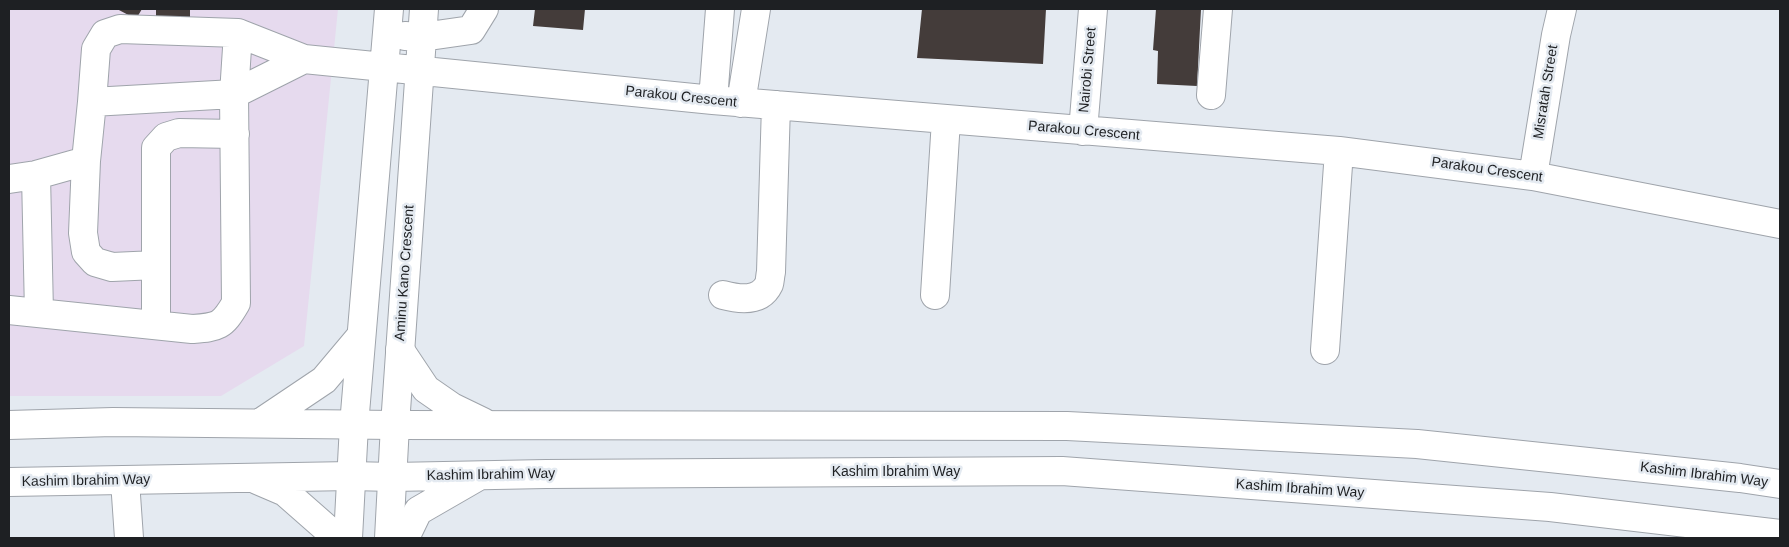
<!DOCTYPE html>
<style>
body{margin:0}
#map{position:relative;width:1789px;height:547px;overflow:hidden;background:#e4eaf1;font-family:Helvetica,sans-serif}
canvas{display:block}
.frame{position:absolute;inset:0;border:10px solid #1e2023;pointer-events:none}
</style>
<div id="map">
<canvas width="1789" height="547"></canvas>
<div class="frame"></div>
</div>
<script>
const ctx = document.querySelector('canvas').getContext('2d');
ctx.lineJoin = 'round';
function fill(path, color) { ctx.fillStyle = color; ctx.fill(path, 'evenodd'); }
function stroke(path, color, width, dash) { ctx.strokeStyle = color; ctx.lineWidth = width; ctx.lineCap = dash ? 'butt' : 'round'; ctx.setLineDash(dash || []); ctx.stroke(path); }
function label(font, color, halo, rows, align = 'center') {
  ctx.font = font + ' Helvetica,sans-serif'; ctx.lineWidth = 5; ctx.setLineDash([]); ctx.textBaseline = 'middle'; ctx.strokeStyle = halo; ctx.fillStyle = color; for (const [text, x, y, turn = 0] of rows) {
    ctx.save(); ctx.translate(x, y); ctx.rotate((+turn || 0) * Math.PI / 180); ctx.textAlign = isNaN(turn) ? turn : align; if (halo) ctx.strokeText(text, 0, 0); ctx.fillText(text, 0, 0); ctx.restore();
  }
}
fill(new Path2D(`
 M9 9H338L304 346 221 396H9Z`), '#e6daee');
fill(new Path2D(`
 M117 9H142L136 19Z
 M156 9H190V28L156 26Z
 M535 9H585L583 30 533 26Z
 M922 9H1046L1043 64 917 58Z
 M1156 9H1201L1197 86 1157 84 1158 51 1153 50Z`), '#443c3a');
const minor = new Path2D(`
 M405 36 422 37 471 30 484 9
 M304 59 234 94 92 102 96 49 105 34 120 29 238 33 304 59 713 100 1339 151 1533 176 1780 224
 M1211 95 1218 9
 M713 100 720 9
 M92 102 86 161 83 233 86 252 95 262 112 267 156 265
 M741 103 756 9
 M1083 131 1093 9
 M36 175 39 313
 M1533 176 1556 35 1562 9
 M9 179 36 175 86 161
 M723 295C738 299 760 303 769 284 770 281 770 276 771 272L776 105
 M935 295 946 120
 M9 310 192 329C218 327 222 327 236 303L234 94 238 33
 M156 325V148L166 137 179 133 235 134
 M1325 350 1339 151
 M125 481 129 538
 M348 538 354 425 389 9
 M389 538 395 425 424 9`);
const major = new Path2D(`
 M400 350 426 389 452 407 483 422
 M260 423 324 380 361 336
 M9 425 113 422 395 425 1067 426 1417 444 1740 478 1780 484
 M257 480 285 492 326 528 331 538
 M9 482 351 476 393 477 546 474 1062 471 1550 507 1780 534
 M405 538 418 511 477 477`);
stroke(minor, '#9fa4ab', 30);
stroke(major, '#9fa4ab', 30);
stroke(minor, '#fff', 28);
stroke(major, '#fff', 28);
label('14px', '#1e2023', '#e4eaf1', [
 ["Nairobi Street",1088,70,-85],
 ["Misratah Street",1546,92,-81],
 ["Parakou Crescent",681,97,6],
 ["Parakou Crescent",1084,131,5],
 ["Parakou Crescent",1487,170,8],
 ["Aminu Kano Crescent",405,273,-86],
 ["Kashim Ibrahim Way",896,472],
 ["Kashim Ibrahim Way",491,475,-1],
 ["Kashim Ibrahim Way",1704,475,7],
 ["Kashim Ibrahim Way",86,481,-1],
 ["Kashim Ibrahim Way",1300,489,4]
]);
</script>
